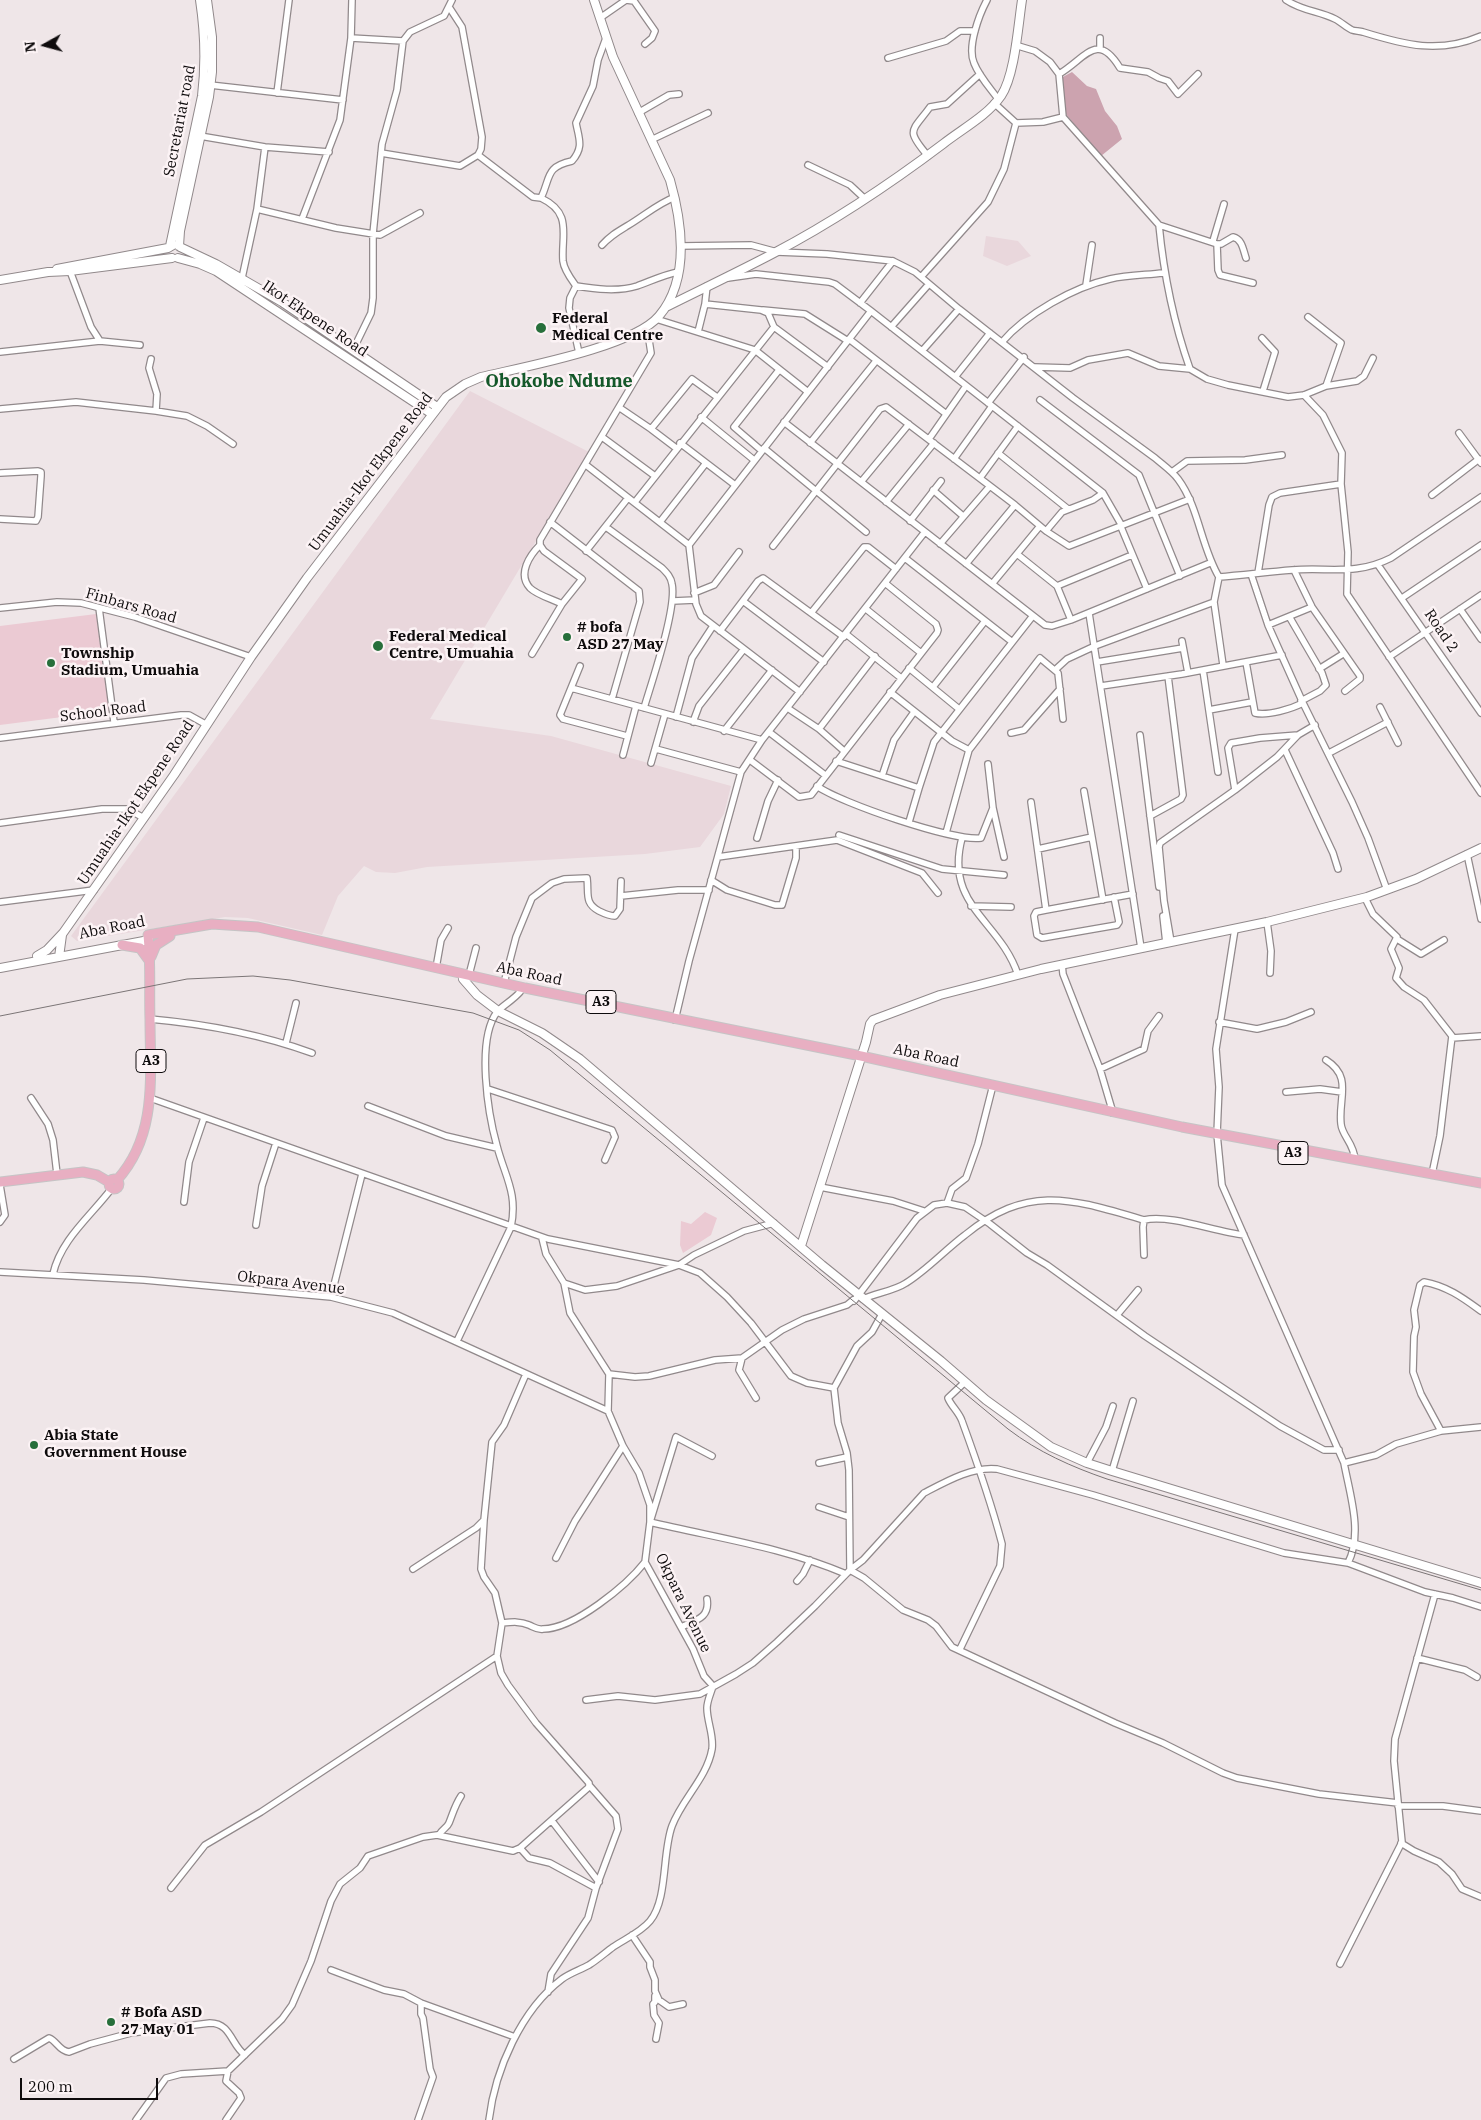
<!DOCTYPE html>
<style>
body{margin:0}
#map{position:relative;width:1481px;height:2120px;overflow:hidden;background:#efe6e8;font-family:"IBM Plex Serif",serif}
canvas{display:block}
.north{position:absolute;left:20px;top:20px;width:50px;height:50px;-webkit-text-stroke:4px #fcf3f5;paint-order:stroke;rotate:263deg;font-size:14px;font-weight:700;line-height:20px;text-align:center;color:#0e0b0c}
.north::after{content:'';display:block;margin:auto;width:18px;height:22px;background:#0e0b0c;clip-path:polygon(50% 0,100% 100%,50% 72%,0 100%)}
.scale{position:absolute;left:20px;top:2078px;width:138px;height:22px;box-sizing:border-box;border:2px solid #0e0b0c;border-top:0;padding-left:6px;font-size:15px;line-height:18px;white-space:nowrap;color:#0e0b0c;-webkit-text-stroke:4px #fcf3f5;paint-order:stroke}
</style>
<div id="map">
<canvas width="1481" height="2120"></canvas>
<div class="north">N</div>
<div class="scale">200 m</div>
</div>
<script>
const ctx = document.querySelector('canvas').getContext('2d');
ctx.lineJoin = 'round';
function fill(path, color) { ctx.fillStyle = color; ctx.fill(path, 'evenodd'); }
function stroke(path, color, width, dash) { ctx.strokeStyle = color; ctx.lineWidth = width; ctx.lineCap = dash ? 'butt' : 'round'; ctx.setLineDash(dash || []); ctx.stroke(path); }
function label(font, color, halo, rows, align = 'center') {
  ctx.font = font + ' "IBM Plex Serif",serif'; ctx.lineWidth = 5; ctx.setLineDash([]); ctx.textBaseline = 'middle'; ctx.strokeStyle = halo; ctx.fillStyle = color; for (const [text, x, y, turn = 0] of rows) {
    ctx.save(); ctx.translate(x, y); ctx.rotate((+turn || 0) * Math.PI / 180); ctx.textAlign = isNaN(turn) ? turn : align; if (halo) ctx.strokeText(text, 0, 0); ctx.fillText(text, 0, 0); ctx.restore();
  }
}
fill(new Path2D(`
 M986 236 1018 241 1031 256 1007 266 983 256Z
 M470 391 589 452 430 719 551 736 731 786 724 814 700 847 645 854 427 867 395 873 376 872 364 866 338 896 322 935 248 918 225 917 77 941 71 936Z`), '#e9d7dc');
fill(new Path2D(`
 M96 614 109 711 0 725V626Z
 M705 1212 717 1218 711 1235 683 1253 680 1245 681 1221 691 1224Z`), '#ebcad3');
fill(new Path2D(`
 M1072 72 1087 86 1096 89 1105 111 1117 126 1122 139 1101 156 1065 113 1061 78Z`), '#cca3af');
const street = new Path2D(`
 M987 0C979 15 967 47 974 63 979 76 990 88 998 99
 M1286 0C1302 11 1319 11 1335 19 1341 22 1346 27 1352 30 1355 31 1359 31 1363 32 1405 45 1439 54 1481 36
 M600 18 626 0 634 1 655 31 652 38 645 44
 M351 38 403 41 397 90 382 144 373 234V298L371 313 353 350
 M403 41 410 32 444 16 452 0
 M1015 45 1035 51 1050 62 1059 74 1063 117 1159 225 1217 244H1221L1233 237C1242 239 1243 249 1246 258
 M1100 49V38
 M888 58 946 41 960 31H975
 M1059 74C1085 59 1097 30 1120 68L1148 72 1159 78 1168 81 1178 94 1198 74
 M210 85 343 100
 M277 93 289 0
 M994 103 1016 123 1043 122 1063 117
 M638 113 669 95 679 94
 M200 136 265 147 329 152
 M651 140 708 113
 M265 147 257 209 336 228 380 235 420 213
 M381 153 460 166 478 155 481 149 482 137 462 27 449 7
 M478 155 533 197 541 198C551 177 545 167 572 161 584 147 579 139 576 123L593 86 598 60 606 38
 M928 156C905 129 912 132 930 107L947 104 980 74
 M808 165 850 185 865 199
 M541 198C573 213 561 235 563 261 564 270 571 279 576 286L570 298 569 308 579 353
 M302 219 340 120 351 38 352 0
 M1159 225C1164 277 1173 321 1190 369
 M1213 241 1224 204
 M1217 244 1218 270 1220 275 1253 283
 M602 245C610 236 617 232 627 226 644 216 657 204 675 197
 M680 246 751 245 777 252 827 254 893 261 915 272 959 309 1073 398 1155 458C1163 465 1172 471 1178 479 1199 507 1201 547 1219 577 1243 575 1268 572 1292 570 1330 567 1355 576 1391 558L1481 497
 M70 271 91 327 100 341 140 345
 M921 277 988 202 1004 169 1016 123
 M242 278 257 209
 M728 278 756 274 829 282 835 284 871 311 1103 493 1122 526 1121 527 1147 589
 M1086 285 1092 245
 M576 286C595 289 618 292 637 286 651 281 663 275 678 272
 M860 303 893 261
 M705 304 761 310 768 313 774 327 828 367
 M763 310 805 314 848 341
 M1308 317 1341 343 1326 386
 M656 319 755 350 808 392
 M891 327 929 284
 M698 332 705 304 707 286
 M1262 338 1275 352 1263 391
 M849 339 945 413
 M1002 342C1026 314 1074 287 1110 279 1127 275 1146 275 1163 273
 M922 351 959 309
 M0 352 100 341
 M151 359 149 368 157 394 156 411
 M1035 367 1070 368 1088 360 1128 353 1159 366 1190 369 1207 379 1228 385 1288 397 1304 395 1326 386 1357 381 1364 376 1373 358
 M955 377 990 333
 M1304 395 1323 415 1342 453 1341 484 1348 552 1347 594 1481 793
 M1040 400 1139 475 1180 576
 M988 403 1024 357
 M620 408 651 429 676 448
 M0 409 76 402 156 411 187 416 207 426 233 444
 M701 417 754 460
 M784 422 1045 625 1052 626 1071 620 1210 563
 M651 429 692 379 717 397
 M1459 433 1481 463
 M602 437 655 476
 M929 439 966 386
 M680 443 735 485
 M810 443 876 361
 M764 448 866 532
 M762 451 734 427 779 370
 M998 453 1068 509
 M954 459 992 406
 M586 465 689 545 696 604 701 616 800 692
 M1172 472 1187 461 1245 460 1282 455
 M0 473 38 471 41 472V476L38 517 36 521 0 519
 M980 478 1018 426
 M861 482 909 424
 M933 490 963 516
 M1432 495 1479 459
 M635 502 774 327
 M886 502 934 443
 M910 521 941 481
 M550 522 639 591 640 602 612 699
 M660 522 706 463
 M606 527 662 568C667 573 671 577 672 584 677 608 652 681 644 708
 M1046 531 1062 512 1093 500 1103 493
 M940 544 990 486
 M540 545C530 555 517 574 530 588 537 595 552 599 562 604
 M689 545 871 311
 M773 546 880 409 886 407 1015 505 1046 531 1069 546 1190 499
 M586 551 628 498
 M1017 554 1057 586 1071 620
 M905 558 1011 641
 M966 564 1015 505
 M1378 565 1481 713
 M1294 570 1312 607 1360 676V679L1345 691
 M1258 573 1269 505 1272 497 1280 493 1341 484
 M1251 574 1268 625 1303 703 1352 802 1368 838 1387 890
 M1219 577 1214 602 1223 665
 M992 584 1040 526
 M1057 586 1132 555
 M694 593 714 585 739 552
 M1402 598 1481 545
 M673 601 695 600
 M743 601 824 662
 M0 608 57 602 81 603 135 617 251 657
 M99 608 114 722
 M866 609 921 653
 M1460 609 1481 639
 M811 613 864 547H868L896 569
 M1089 613 1141 948
 M1290 618 1322 673 1326 685 1320 691 1301 701
 M1268 625 1312 607
 M720 631 758 581 763 578 844 637
 M846 634 901 678
 M1182 641 1188 673
 M532 654 562 604 582 579 544 551 540 545V540L651 353 649 340 643 329
 M1389 657 1481 595
 M1097 662 1183 648
 M1246 662 1255 713C1268 716 1291 709 1303 703
 M580 666 560 715 563 719 627 736
 M909 668 959 709
 M1319 669 1343 654
 M1055 670 1067 659 1095 646 1214 602
 M1203 670 1218 772
 M1101 686 1182 674 1282 655
 M933 687 985 621
 M571 688 762 740
 M890 692 952 741 969 750
 M1380 707 1398 743
 M789 709 819 729 844 751
 M1209 710 1252 702
 M676 717 692 658 713 626
 M693 722 699 706 744 649
 M819 729 875 656
 M724 731 772 670
 M769 732 825 775
 M1011 733 1024 730 1060 689
 M1140 735 1159 887
 M0 738 181 715H189L207 725
 M656 749 741 772
 M1285 750 1333 853 1338 869
 M1329 753 1388 722
 M623 755 636 706
 M750 760 799 797 811 795 937 633 938 630 936 624 885 583
 M836 761 919 788
 M651 763 665 714
 M882 776 894 740 914 712
 M817 786C840 803 955 842 981 838L993 808 988 764
 M1235 790 1228 748 1231 743 1260 738 1298 735
 M1084 791 1103 900
 M1031 802 1046 910
 M993 808 1004 857
 M1150 816 1181 799 1183 795 1168 676
 M909 822 919 788 934 742 1032 617
 M0 823 102 809H127L144 818
 M946 833 969 750 1040 658 1058 673 1063 719
 M839 835 942 869 1004 875
 M757 838 768 801 778 780
 M962 838C944 906 1000 920 1018 975
 M1038 849 1092 837
 M1467 854 1481 919
 M718 857 837 840 922 873 938 893
 M711 880 727 890 775 905H782L796 858V846
 M621 896 678 890H709
 M1114 897 1119 922 1117 925 1042 938 1037 935 1034 916 1036 912 1046 910 1133 894
 M1365 898 1373 914 1397 937 1391 949 1399 968 1396 978 1404 987 1424 1000 1452 1036 1440 1136 1432 1174
 M0 902 94 890
 M971 906 1011 907
 M1163 916 1166 943
 M1267 922 1271 951 1270 973
 M1397 939 1421 954 1444 940
 M1171 942 1164 901 1159 847 1160 843 1235 790 1277 757 1298 735 1315 725
 M1062 964 1063 974 1100 1069 1113 1113
 M436 968 441 940 448 928
 M469 975 476 948
 M504 983 516 937 532 898 552 883 564 879 587 878C589 894 584 903 599 911 605 914 609 916 615 916L620 909 621 881
 M150 1019C205 1024 260 1034 312 1053
 M675 1020 689 961 741 772 762 740 924 533
 M1219 1022 1257 1029 1286 1022 1311 1012
 M1452 1038 1481 1036
 M286 1043 296 1003
 M1326 1060C1353 1077 1338 1098 1341 1124 1342 1136 1354 1143 1355 1160
 M1100 1069 1144 1049 1148 1031 1159 1016
 M488 1089 612 1130 615 1137 605 1160
 M1286 1092 1320 1089 1342 1092
 M31 1098 48 1124 53 1140 57 1174
 M150 1098 548 1239 679 1265 700 1273 727 1297 751 1323 791 1376 807 1383 834 1388 838 1423 847 1453 849 1470 850 1570 864 1578 903 1610 928 1620 936 1626 952 1647 1115 1723 1163 1743 1223 1773 1237 1778 1319 1794 1398 1803
 M368 1106 446 1136 497 1148
 M0 1185 5 1215 0 1222
 M820 1187 893 1201 924 1211
 M184 1202 189 1162 204 1118
 M947 1203 965 1207 990 1224 1027 1253 1047 1265 1145 1336 1280 1426 1324 1450H1339
 M1144 1220 1143 1227 1144 1255
 M256 1225 262 1186 276 1143
 M542 1238 546 1254 564 1283 570 1313 609 1374 608 1411
 M0 1272 144 1280 331 1297 393 1313 608 1411 623 1446 639 1473 650 1505V1522L645 1562 693 1649 704 1676 713 1686C711 1693 707 1701 707 1708 707 1722 714 1735 712 1749 707 1778 682 1799 672 1826 662 1853 668 1899 650 1921 641 1932 625 1939 613 1947 605 1953 597 1960 589 1965 580 1970 570 1973 562 1979 521 2010 495 2070 489 2120
 M53 1274C61 1239 91 1216 112 1188
 M564 1283 585 1290 617 1286 679 1265 694 1255 744 1231 774 1223
 M331 1297 362 1174
 M863 1299C876 1293 894 1291 906 1283 927 1270 945 1250 965 1235 1029 1183 1072 1199 1144 1220 1171 1214 1215 1232 1244 1235
 M1117 1315 1138 1290
 M457 1341 511 1227C518 1193 505 1177 497 1146 488 1114 476 1040 497 1012 502 1006 512 1001 520 992
 M742 1358 739 1370 756 1398
 M609 1374 635 1377 649 1376 715 1360 742 1358 782 1330 804 1319 847 1305 853 1300 854 1301 917 1218 934 1205 947 1203 952 1189 966 1178 978 1144 992 1089
 M834 1388 857 1346 872 1332 882 1314
 M1441 1431 1421 1394 1413 1372 1414 1336 1416 1327 1414 1310 1420 1285 1424 1282C1447 1286 1463 1298 1481 1311
 M712 1456 676 1437 650 1522C716 1538 783 1547 846 1574
 M819 1463 847 1457
 M1087 1463 1106 1427 1113 1406
 M1344 1463 1376 1455 1396 1444 1441 1431 1481 1427
 M1112 1471 1133 1401
 M819 1507 849 1517
 M556 1558 575 1521 623 1446
 M1348 1563 1425 1592 1453 1598 1481 1607
 M413 1569 476 1528 484 1520 492 1442 504 1425 526 1374
 M797 1581 803 1574 810 1560
 M502 1623C512 1622 520 1621 529 1625 534 1627 537 1630 543 1629 574 1629 627 1585 645 1562
 M681 1627C696 1620 710 1618 707 1599
 M960 1649 1000 1566 1002 1544C991 1502 977 1462 962 1421 959 1412 951 1406 948 1398L965 1382
 M1417 1658 1465 1670 1477 1677
 M586 1700 618 1696 655 1700 700 1694 736 1674 753 1663 777 1642 815 1606 850 1570 863 1560 924 1493C945 1482 973 1466 997 1469L1093 1495 1284 1553 1348 1563C1363 1533 1350 1495 1344 1463L1222 1185 1217 1134 1219 1087 1216 1049 1235 929
 M589 1785 616 1816 618 1829 596 1888
 M1398 1806H1443L1481 1811
 M552 1821 599 1882
 M439 1835C442 1829 447 1828 449 1823 453 1813 455 1805 461 1796
 M1401 1843 1414 1851 1439 1862 1452 1874 1462 1889 1481 1897
 M520 1848 529 1858 550 1863 596 1888 588 1918 551 1974 548 1992
 M171 1888 205 1845 261 1812 497 1656 502 1623 495 1593 484 1577 481 1569 484 1520
 M632 1935 650 1962V1967L655 1980V1991L659 2000 669 2007 683 2004
 M1340 1964 1402 1842 1394 1761 1395 1739 1435 1594
 M331 1970 384 1990 404 1994 421 2003 515 2037
 M655 1996V2002L653 2004 654 2015 659 2023 656 2039
 M14 2059 49 2038C57 2041 59 2051 69 2052L90 2044 131 2033 210 2023C231 2023 231 2045 245 2055
 M136 2120 166 2078 181 2074 228 2071 282 2019 292 2005 311 1961 331 1901 340 1884 360 1868 368 1856 423 1837 437 1835 513 1851 520 1848 589 1787V1783L536 1723 508 1685 501 1673 497 1656
 M226 2120 241 2098 239 2093 226 2081 228 2071
 M418 2120 433 2077 430 2069 423 2018 421 2014V2003`);
const secondary = new Path2D(`
 M170 246 202 96C206 63 205 33 200 0
 M179 246 180 231 209 97 212 72V37L207 0
 M180 247 216 264 282 302 437 407
 M178 258 200 264 216 271 432 414
 M57 269 168 248 173 245
 M0 280 48 272 70 271 172 258
 M666 307C702 289 738 272 774 253 833 222 890 184 943 144 962 129 987 116 1001 96 1015 75 1018 26 1022 0
 M37 956 47 950 63 933 174 775 251 657 307 578 446 397 465 384 481 377C523 367 633 347 659 316 690 279 682 222 670 180L613 57 594 0
 M59 957 62 935
 M0 968 149 940
 M463 979 477 995 498 1011 542 1033 580 1059 822 1265 941 1361 986 1400 1051 1447 1087 1463 1112 1471 1481 1583
 M801 1246 866 1042 870 1024 873 1020 940 995 1041 969 1267 922 1367 897 1416 879 1481 848`);
const primary = new Path2D(`
 M122 945 140 948 148 959
 M151 957 156 945 170 936
 M109 1184a5 5 0 1 1 10 0a5 5 0 1 1-10 0Z
 M117 1180C158 1135 150 1075 150 1019 149 991 151 963 148 935L212 924 258 927 525 988 861 1056 1182 1127 1481 1183
 M0 1182 83 1172 97 1175 109 1182`);
stroke(street, '#91898b', 8);
stroke(secondary, '#91898b', 10);
stroke(primary, '#c5c4c5', 11);
stroke(street, '#fff', 5.5);
stroke(secondary, '#fff', 8);
stroke(primary, '#e8afc2', 9);
stroke(new Path2D(`
 M0 1016 187 979 253 976 290 980 473 1013 519 1030 550 1050 1008 1429C1038 1452 1072 1467 1107 1479L1481 1590`), '#7b7576', 1);
for (const [x, y, r, color] of [
 [541,328,6,"#276f3b"],
 [567,637,5,"#276f3b"],
 [378,646,6,"#276f3b"],
 [51,663,5,"#276f3b"],
 [34,1445,5,"#276f3b"],
 [111,2022,5,"#276f3b"]
]) { const dot = new Path2D(); dot.arc(x, y, r, 0, 2 * Math.PI); ctx.fillStyle = color; ctx.fill(dot); stroke(dot, '#fcf3f5', 2); }
for (const [x, y, w] of [
 [601,1002,30],
 [151,1061,30],
 [1293,1153,30]
]) { const box = new Path2D(); box.roundRect(x - w / 2, y - 11.5, w, 23, 4); ctx.fillStyle = '#fcf3f5'; ctx.fill(box); stroke(box, '#0e0b0c', 1); }
label('bold 14px', '#0e0b0c', null, [
 ["A3",601,1002],
 ["A3",151,1061],
 ["A3",1293,1153]
]);
label('15px', '#0e0b0c', '#fcf3f5', [
 ["Secretariat road",180,121,-79],
 ["Ikot Ekpene Road",315,319,34],
 ["Umuahia-Ikot Ekpene Road",371,472,-53],
 ["Finbars Road",131,606,16],
 ["Road 2",1441,631,56],
 ["School Road",103,712,-7],
 ["Umuahia-Ikot Ekpene Road",136,803,-56],
 ["Aba Road",112,928,-11],
 ["Aba Road",529,974,12],
 ["Aba Road",926,1056,12],
 ["Okpara Avenue",291,1283,7],
 ["Okpara Avenue",683,1603,64]
]);
label('bold 15px', '#0e0b0c', '#fcf3f5', [
 ["Federal",552,319],
 ["Medical Centre",552,336],
 ["# bofa",577,628],
 ["ASD 27 May",577,645],
 ["Federal Medical",389,637],
 ["Centre, Umuahia",389,654],
 ["Township",61,654],
 ["Stadium, Umuahia",61,671],
 ["Abia State",44,1436],
 ["Government House",44,1453],
 ["# Bofa ASD",121,2013],
 ["27 May 01",121,2030]
], 'left');
label('bold 18px', '#15582a', '#fcf3f5', [
 ["Ohokobe Ndume",559,382]
]);
</script>
